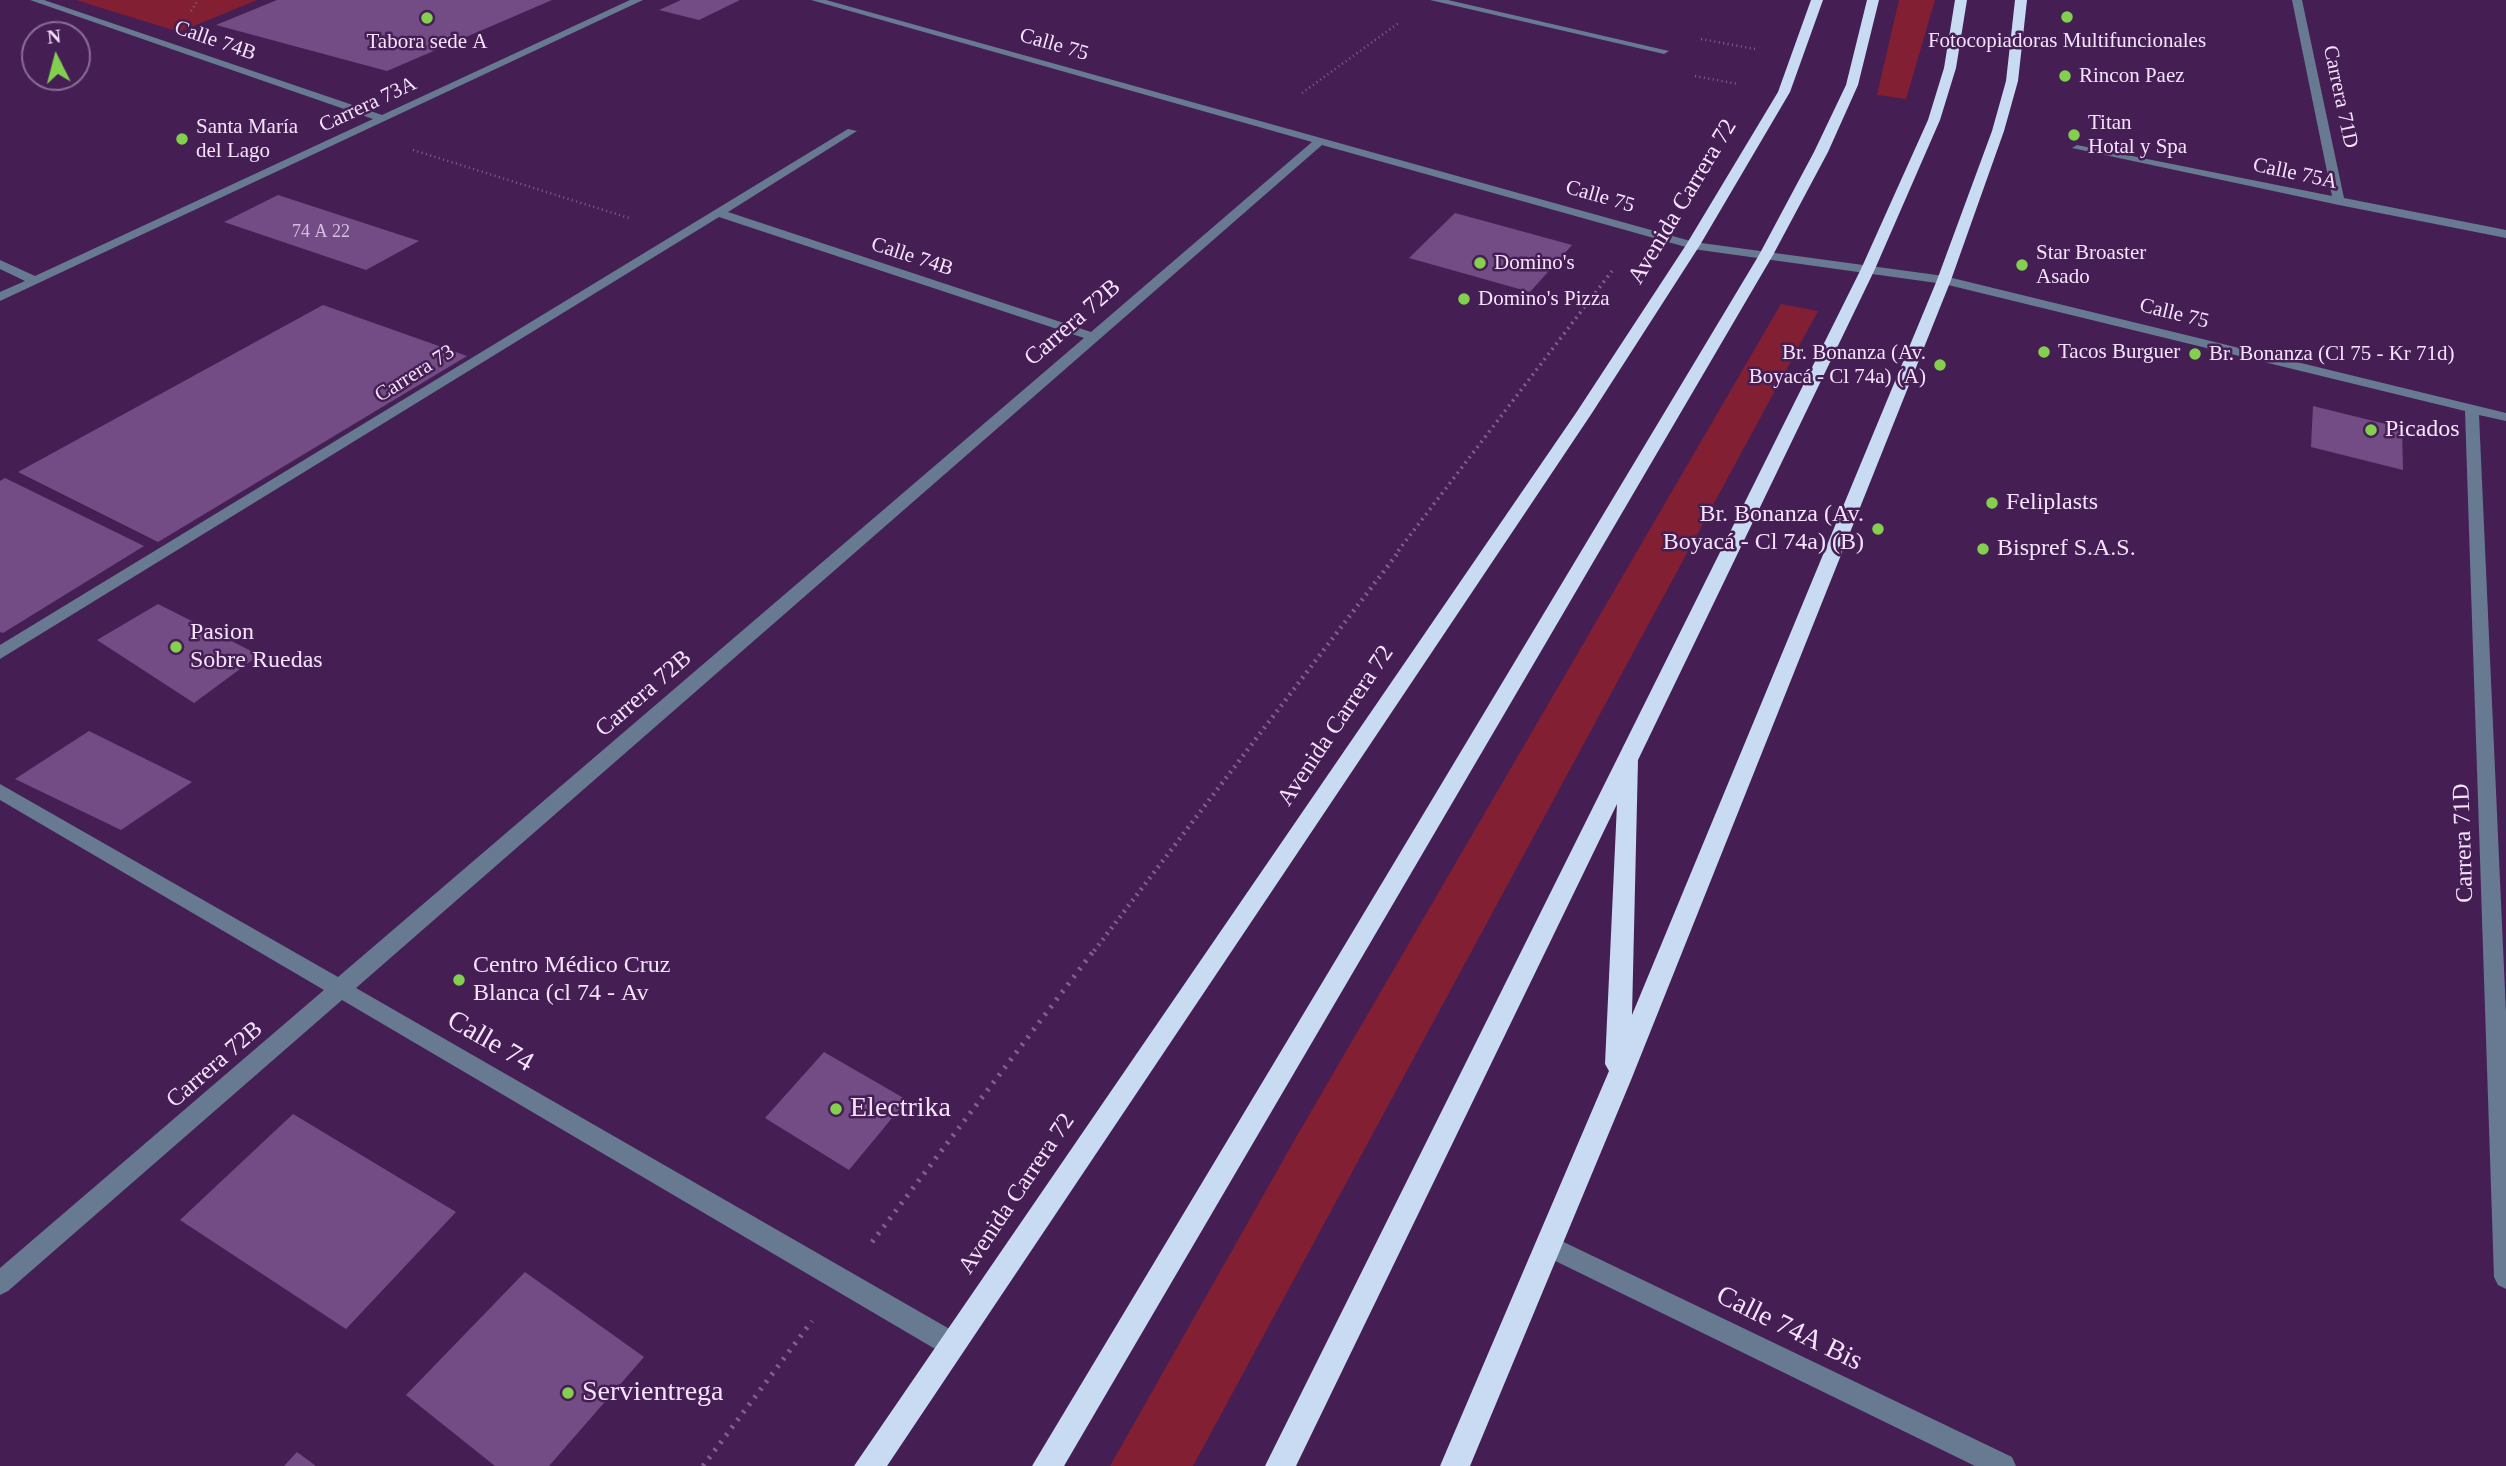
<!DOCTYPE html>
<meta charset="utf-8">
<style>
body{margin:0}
#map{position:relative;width:2506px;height:1466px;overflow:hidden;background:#451f54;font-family:"Times New Roman",serif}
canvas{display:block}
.north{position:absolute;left:21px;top:21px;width:70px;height:70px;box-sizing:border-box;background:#451f54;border:2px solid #8b6d98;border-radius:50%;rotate:354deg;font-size:19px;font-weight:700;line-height:28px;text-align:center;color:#f5e3fd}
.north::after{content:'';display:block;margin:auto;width:24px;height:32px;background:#83d04f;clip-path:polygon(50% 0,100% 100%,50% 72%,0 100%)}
</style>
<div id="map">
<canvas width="2506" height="1466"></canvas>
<div class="north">N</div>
</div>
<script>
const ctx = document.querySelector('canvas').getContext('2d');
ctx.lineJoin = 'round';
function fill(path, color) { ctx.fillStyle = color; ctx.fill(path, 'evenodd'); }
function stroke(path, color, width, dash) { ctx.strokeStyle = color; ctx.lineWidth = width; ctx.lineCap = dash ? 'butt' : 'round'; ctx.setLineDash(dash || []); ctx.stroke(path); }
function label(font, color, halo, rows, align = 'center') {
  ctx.font = font + ' "Times New Roman",serif'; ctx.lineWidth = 5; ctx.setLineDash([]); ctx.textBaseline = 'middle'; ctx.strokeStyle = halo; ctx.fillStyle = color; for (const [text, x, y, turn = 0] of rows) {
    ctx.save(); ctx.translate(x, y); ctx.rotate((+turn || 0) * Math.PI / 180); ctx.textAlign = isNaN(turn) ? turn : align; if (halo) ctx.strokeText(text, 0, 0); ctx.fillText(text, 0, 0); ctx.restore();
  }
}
fill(new Path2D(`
 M76 0H257L179 32Z
 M1899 0H1935L1906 99 1877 95Z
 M1781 304 1818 311 1193 1466H1110L1298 1134Z`), '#831f32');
fill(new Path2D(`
 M277 0H552L387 71 216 25Z
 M681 0H740L699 20 659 10Z
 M278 195 419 241 366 270 224 222Z
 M1455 213 1572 245 1530 292 1409 258Z
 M323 305 467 356 158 542 18 472Z
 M2313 406 2402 428 2403 470 2311 447Z
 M5 478 144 546 3 633 0 632V481Z
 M158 604 259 655 194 703 97 640Z
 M89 731 192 782 121 830 15 779Z
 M824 1052 907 1100 849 1170 765 1118Z
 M293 1114 456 1212 346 1329 180 1220Z
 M525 1272 644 1357 549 1466H495L406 1395Z
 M297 1452 316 1466H284Z`), '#734c85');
stroke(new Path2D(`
 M191 11 198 0
 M1701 39 1755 49
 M1695 76 1738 84
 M1302 93 1400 22
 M413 150 629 218`), '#80618d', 2.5, [1, 3.5]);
stroke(new Path2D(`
 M1398 551 1612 271`), '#80618d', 3.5, [2, 4.5]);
stroke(new Path2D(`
 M1094 951 1400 550`), '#80618d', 4.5, [2, 5]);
stroke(new Path2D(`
 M872 1242 1095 949
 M703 1466 812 1321`), '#80618d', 5, [2.5, 7]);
fill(new Path2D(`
 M30 0H44L382 115 630 0H643L0 301V292L25 281 0 269V260L35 276 373 119Z
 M811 0H826L1694 242 1944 276 2506 413V421L2479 415 2506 1013V1289L2498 1285 2494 1277 2465 411 1944 284 1693 249 1322 145 356 988 960 1335 963 1344 960 1353 951 1356 942 1353 342 1000 8 1291 0 1295V1268L324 990 0 800V784L338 977 1084 338 719 217 0 659V645L848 129 857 131 728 212 1091 332 1312 142Z
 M1430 0H1448L1669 51 1664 54Z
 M2292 0H2302L2344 198 2506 230V238L2339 205 2072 148 2077 145 2332 196Z
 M1549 1235 2012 1457 2016 1466H1975L1541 1254 1537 1246 1541 1238Z`), '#677a92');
fill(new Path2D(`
 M1811 0H1823L1790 92 1700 245 1592 413 887 1466H854L1576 413 1686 245 1778 92Z
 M1867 0H1879L1858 85 1828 152 1773 255 1064 1466H1032L1759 255 1814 152 1846 85Z
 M1955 0H1967L1956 68 1940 120 1875 269 1638 760 1632 1015 1937 280 1992 131 2006 81 2015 0H2027L2018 81 2004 131 1951 280 1631 1080 1470 1466H1440L1609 1071 1605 1064 1617 804 1296 1466H1265L1861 269 1928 120 1944 68Z`), '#c8dbf3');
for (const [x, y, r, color] of [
 [2067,17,7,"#83d04f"],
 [427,18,7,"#83d04f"],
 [2065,76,7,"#83d04f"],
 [2074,135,7,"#83d04f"],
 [182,139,7,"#83d04f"],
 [1480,263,7,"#83d04f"],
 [2022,265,7,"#83d04f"],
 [1464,299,7,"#83d04f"],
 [2044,352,7,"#83d04f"],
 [2195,354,7,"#83d04f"],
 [1940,365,7,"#83d04f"],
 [2371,430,7,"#83d04f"],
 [1992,503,7,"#83d04f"],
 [1878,529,7,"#83d04f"],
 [1983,549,7,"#83d04f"],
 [176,647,7,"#83d04f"],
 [459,980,7,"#83d04f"],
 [836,1109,7,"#83d04f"],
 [568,1393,7,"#83d04f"]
]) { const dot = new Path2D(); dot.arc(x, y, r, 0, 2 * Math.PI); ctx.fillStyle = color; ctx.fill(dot); stroke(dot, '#451f54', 2.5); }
label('18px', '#d4bddf', null, [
 ["74 A 22",321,232]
]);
label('21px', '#f5e3fd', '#451f54', [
 ["Calle 74B",215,41,19],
 ["Calle 75",1054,45,16],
 ["Carrera 71D",2340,97,78],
 ["Carrera 73A",368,105,-25],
 ["Calle 75A",2295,174,12],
 ["Calle 75",1600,197,16],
 ["Calle 74B",912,257,18],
 ["Calle 75",2174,314,14],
 ["Carrera 73",415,374,-32]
]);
label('21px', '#f5e3fd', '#451f54', [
 ["Fotocopiadoras Multifuncionales",2067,41,"center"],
 ["Tabora sede A",427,42,"center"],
 ["Rincon Paez",2079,76],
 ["Titan",2088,123],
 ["Hotal y Spa",2088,147],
 ["Santa María",196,127],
 ["del Lago",196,151],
 ["Star Broaster",2036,253],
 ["Asado",2036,277],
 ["Domino's",1494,263],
 ["Domino's Pizza",1478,299],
 ["Tacos Burguer",2058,352],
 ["Br. Bonanza (Av.",1926,353,"right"],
 ["Boyacá - Cl 74a) (A)",1926,377,"right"],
 ["Br. Bonanza (Cl 75 - Kr 71d)",2209,354]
], 'left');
label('24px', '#f5e3fd', '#451f54', [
 ["Avenida Carrera 72",1683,202,-59],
 ["Carrera 72B",1073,323,-41],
 ["Carrera 72B",644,694,-41],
 ["Avenida Carrera 72",1336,726,-56],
 ["Carrera 71D",2464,843,-92],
 ["Carrera 72B",215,1065,-41],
 ["Avenida Carrera 72",1017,1194,-56]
]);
label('24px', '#f5e3fd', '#451f54', [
 ["Picados",2385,430],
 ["Feliplasts",2006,503],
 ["Br. Bonanza (Av.",1864,515,"right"],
 ["Boyacá - Cl 74a) (B)",1864,543,"right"],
 ["Bispref S.A.S.",1997,549],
 ["Pasion",190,633],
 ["Sobre Ruedas",190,661],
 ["Centro Médico Cruz",473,966],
 ["Blanca (cl 74 - Av",473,994]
], 'left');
label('28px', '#f5e3fd', '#451f54', [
 ["Calle 74",490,1042,30],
 ["Calle 74A Bis",1789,1329,26]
]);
label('28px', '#f5e3fd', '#451f54', [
 ["Electrika",850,1109],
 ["Servientrega",582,1393]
], 'left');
</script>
